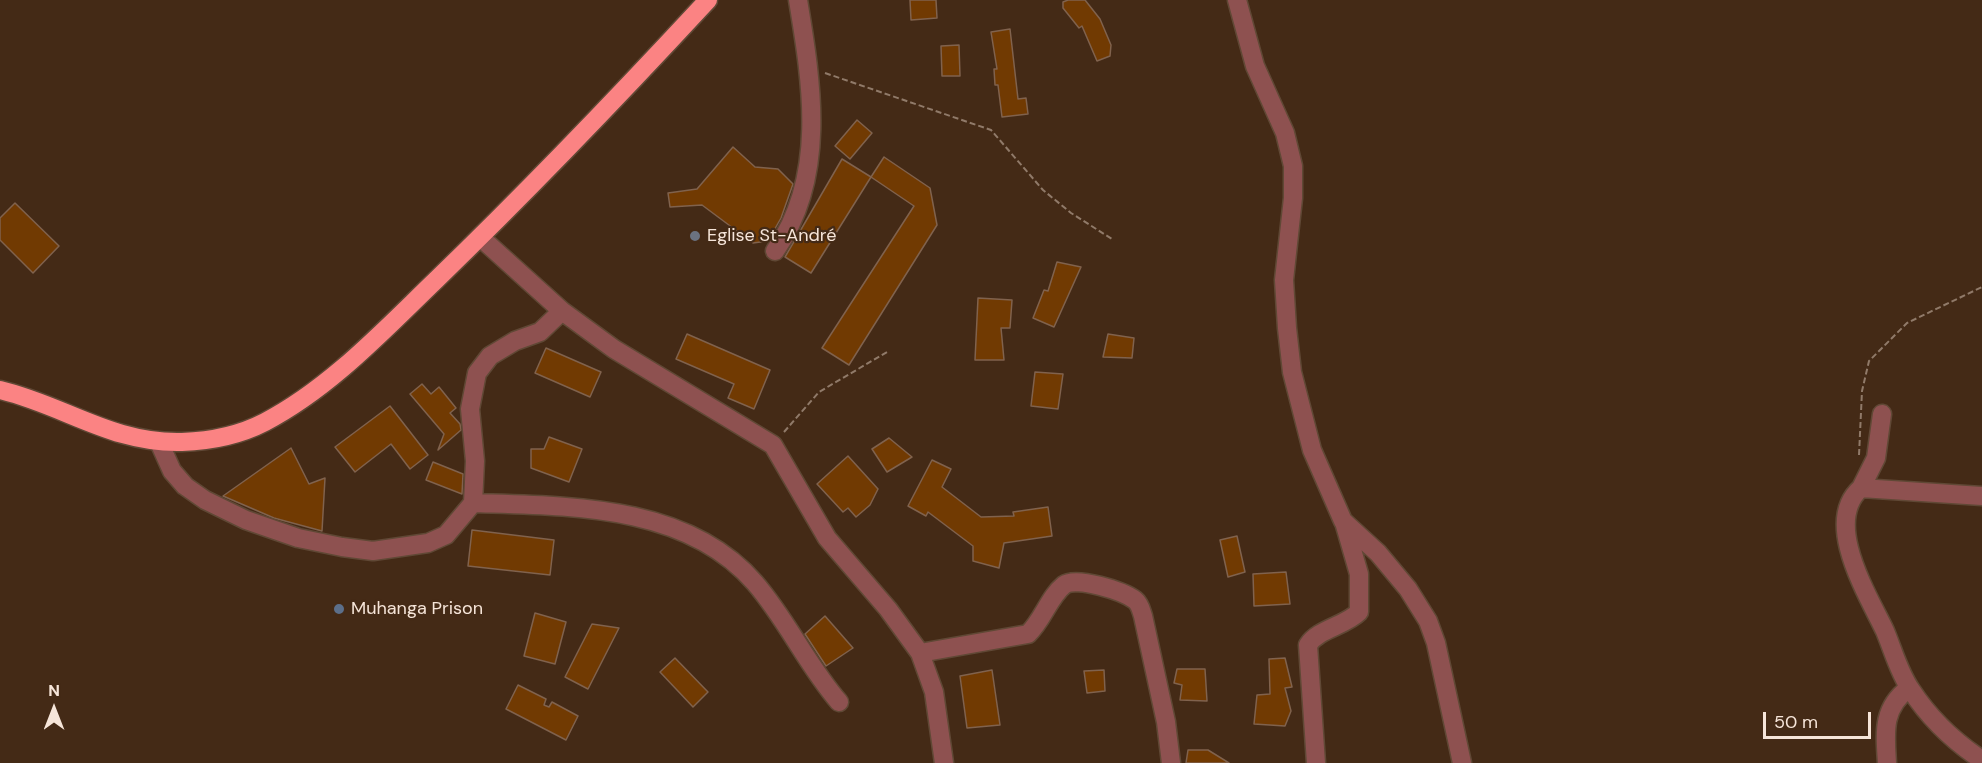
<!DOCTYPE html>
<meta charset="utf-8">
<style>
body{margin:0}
#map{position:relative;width:1982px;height:763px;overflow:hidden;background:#442a16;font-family:"DM Sans",sans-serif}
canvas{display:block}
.north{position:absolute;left:24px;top:679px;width:60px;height:60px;-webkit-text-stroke:4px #442a16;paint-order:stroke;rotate:0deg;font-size:16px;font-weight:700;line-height:24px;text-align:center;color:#f6e5d9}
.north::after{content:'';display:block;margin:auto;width:21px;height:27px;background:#f6e5d9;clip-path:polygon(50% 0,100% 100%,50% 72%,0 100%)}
.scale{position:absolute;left:1763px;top:712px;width:108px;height:27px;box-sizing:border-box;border:3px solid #f6e5d9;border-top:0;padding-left:8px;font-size:18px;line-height:21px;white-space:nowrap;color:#f6e5d9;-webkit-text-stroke:4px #442a16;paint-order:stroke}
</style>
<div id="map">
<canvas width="1982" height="763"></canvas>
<div class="north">N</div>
<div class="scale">50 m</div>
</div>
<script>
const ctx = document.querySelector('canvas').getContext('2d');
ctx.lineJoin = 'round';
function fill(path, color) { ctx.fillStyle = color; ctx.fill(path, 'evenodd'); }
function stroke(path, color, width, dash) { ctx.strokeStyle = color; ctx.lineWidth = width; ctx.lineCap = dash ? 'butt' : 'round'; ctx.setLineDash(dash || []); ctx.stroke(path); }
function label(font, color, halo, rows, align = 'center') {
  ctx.font = font + ' "DM Sans",sans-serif'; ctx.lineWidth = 4.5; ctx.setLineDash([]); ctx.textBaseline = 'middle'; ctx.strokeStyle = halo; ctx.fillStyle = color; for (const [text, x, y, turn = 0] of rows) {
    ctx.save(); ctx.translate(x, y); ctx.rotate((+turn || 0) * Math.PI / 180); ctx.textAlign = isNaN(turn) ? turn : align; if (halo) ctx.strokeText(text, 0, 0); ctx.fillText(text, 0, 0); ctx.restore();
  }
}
const building = new Path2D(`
 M910 0H936L937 18 911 20Z
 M1068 0H1085L1100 19 1111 45 1110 56 1097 61 1082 26 1079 28 1063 8V2Z
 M1010 29 1018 99 1026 98 1028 114 1002 117 998 85H995L994 69H997L991 32Z
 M959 45 960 76H942L941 46Z
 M857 120 872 133 850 159 835 146Z
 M733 147 755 167 778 169 793 184 781 218 768 241 753 243 702 205 670 207 668 193 697 189Z
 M884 157 930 188 937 225 849 365 822 348 914 206 871 177Z
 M842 159 871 177 811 273 785 257Z
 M15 203 59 246 33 273 0 240V218Z
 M1057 262 1081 267 1054 327 1033 318 1044 290 1048 291Z
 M978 298 1012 300 1010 328H1001L1004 360H975Z
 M687 334 770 370 754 409 728 398 734 384 676 359Z
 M1108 334 1134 338 1132 358 1103 357Z
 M546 348 601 372 590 397 535 373Z
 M1035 372 1063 374 1058 409 1031 406Z
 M422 384 431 394 439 387 456 408 450 413 460 424 461 430 438 450 444 434 410 394Z
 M390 406 428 455 410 469 391 444 355 472 335 447Z
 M549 437 582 449 569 482 531 468V449H544Z
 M889 438 912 457 887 472 872 449Z
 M291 448 309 484 325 478 322 531 274 518 223 496Z
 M848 456 878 489 870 505 856 517 848 508 843 512 817 484Z
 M932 460 951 469 942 487 981 517 1014 516 1013 512 1048 507 1052 536 1004 543 999 568 973 561V546L928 512 926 516 908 506Z
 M433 462 463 474 462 494 426 480Z
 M472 530 554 540 550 575 468 566Z
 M1237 536 1245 572 1228 577 1220 540Z
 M1286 572 1290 604 1254 606 1253 574Z
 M535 613 566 622 555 664 524 656Z
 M825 616 853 648 826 666 805 634Z
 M592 624 619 628 588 689 565 677Z
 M675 658 708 692 693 707 660 672Z
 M1285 658 1292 687 1285 688 1291 711 1285 726 1254 724 1257 695 1270 694 1269 659Z
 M1177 669H1205L1207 701 1180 700 1182 685 1174 683Z
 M992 670 1000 725 967 728 960 676Z
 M1104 670 1105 691 1087 693 1084 671Z
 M518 685 546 699 544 705 549 707 552 702 578 716 566 740 506 709Z
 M1188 750H1208L1229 763H1186Z`);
fill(building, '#713a02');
stroke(building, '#80624d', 1.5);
const minor = new Path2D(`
 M1237 0 1255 66 1285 133 1293 166V198L1284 280 1287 328 1292 372 1312 450 1343 521 1378 553 1408 589 1428 621 1436 643 1462 763
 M480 237 562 311 614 349 773 445 827 538 888 609 920 653 934 692 944 763
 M775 251C827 177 812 84 798 0
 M159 442 172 471 185 486 205 500 246 520 298 538 342 547 373 551 428 543 446 535 473 503 475 461 470 409 477 373 490 356 515 341 540 332 562 311
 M1861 488 1876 458 1882 414
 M1982 496 1861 488C1822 522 1868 595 1885 631 1893 650 1899 673 1911 690 1930 719 1953 741 1982 760
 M473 503C569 506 687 504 755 583 787 620 807 665 839 702
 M920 653 1028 634C1043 620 1049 597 1064 585 1076 576 1123 591 1135 600 1140 604 1141 610 1143 616L1166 722 1171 763
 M1316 763 1308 645C1318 629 1345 626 1359 612V574L1344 522
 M1887 763C1885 732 1882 708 1909 688`);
const highway = new Path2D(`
 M0 390C64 405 112 444 182 442 210 441 240 435 265 422 330 388 383 331 436 280 529 190 619 96 708 0`);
stroke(minor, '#604835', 21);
stroke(highway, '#604835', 21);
stroke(new Path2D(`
 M825 73 991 130 1043 190 1071 213 1112 239
 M784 432 819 392 887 352
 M1859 455 1862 391 1869 361 1907 323 1982 287`), '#907a69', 2, [6, 3]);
stroke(minor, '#8e5150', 18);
stroke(highway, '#fb8383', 18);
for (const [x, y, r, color] of [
 [695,236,6,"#6b7280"],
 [339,609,6,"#5c6f8a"]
]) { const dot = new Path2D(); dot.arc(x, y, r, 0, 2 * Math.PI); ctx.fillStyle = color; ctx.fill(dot); stroke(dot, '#442a16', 2); }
label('18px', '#f6e5d9', '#442a16', [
 ["Eglise St-André",707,236],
 ["Muhanga Prison",351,609]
], 'left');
</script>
